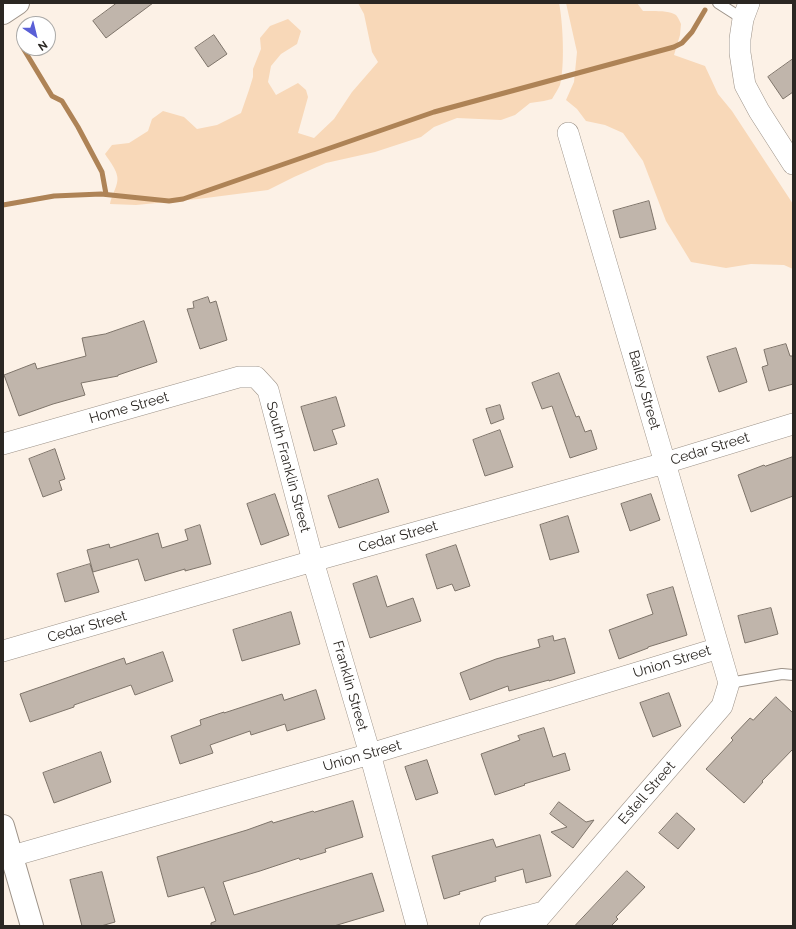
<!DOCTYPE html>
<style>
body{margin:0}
#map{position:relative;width:796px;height:929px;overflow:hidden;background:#fcf1e6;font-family:Raleway,sans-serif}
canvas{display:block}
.frame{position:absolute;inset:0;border:4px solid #2b2723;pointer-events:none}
.north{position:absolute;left:16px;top:16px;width:40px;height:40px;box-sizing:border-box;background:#fff;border:1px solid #aaa9a7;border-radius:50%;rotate:145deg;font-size:11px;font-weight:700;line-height:16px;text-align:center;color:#2b2723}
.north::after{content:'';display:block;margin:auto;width:14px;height:18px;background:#5a5fd6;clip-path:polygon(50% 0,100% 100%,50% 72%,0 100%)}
</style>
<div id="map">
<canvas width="796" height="929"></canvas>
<div class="frame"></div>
<div class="north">N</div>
</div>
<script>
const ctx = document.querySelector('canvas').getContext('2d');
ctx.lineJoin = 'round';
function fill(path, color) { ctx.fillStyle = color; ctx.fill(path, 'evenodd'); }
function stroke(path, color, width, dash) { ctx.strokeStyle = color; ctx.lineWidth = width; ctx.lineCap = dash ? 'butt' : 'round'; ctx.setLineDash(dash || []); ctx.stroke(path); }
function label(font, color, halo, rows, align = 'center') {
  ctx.font = font + ' Raleway,sans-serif'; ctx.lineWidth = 3.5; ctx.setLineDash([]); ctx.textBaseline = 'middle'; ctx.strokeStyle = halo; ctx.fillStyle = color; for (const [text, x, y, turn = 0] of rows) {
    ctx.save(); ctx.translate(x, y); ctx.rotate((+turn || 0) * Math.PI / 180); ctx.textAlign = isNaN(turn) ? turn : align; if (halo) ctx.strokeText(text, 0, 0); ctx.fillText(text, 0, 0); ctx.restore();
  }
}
fill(new Path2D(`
 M358 3H559C563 22 565 66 560 85 558 89 555 94 552 99L544 101 530 103 515 115 501 120 457 118 434 127 421 137 375 152 326 163 294 177 268 190 198 199 136 205 110 204C111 197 115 191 117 183 120 173 110 162 105 154L112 145 129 143 148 131 152 119 163 111 184 117 197 129 217 125 241 113 249 90 253 77V69L261 49 260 38 270 26 288 19 301 31 297 44 281 54 271 66 268 82 276 95 298 83 306 90 308 97 298 133 314 138 334 119 352 92 378 62 372 52 364 14Z
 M566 3H637L643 11C651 11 670 10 676 15 678 17 680 22 681 24L680 35 674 55 705 66 718 94 732 111 793 204V269L784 265 751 264 726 268 691 262 666 221 643 161 623 133 605 125 586 121 577 109 566 100 574 82 577 52Z`), '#f8d8b8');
stroke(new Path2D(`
 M23 48 52 96 62 101 78 127 102 172 106 194
 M3 205 54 196 101 194 169 201 183 199 434 112 674 47 682 43 692 32 705 10`), '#ae8356', 5);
const building = new Path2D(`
 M117 3H153L106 38 93 21Z
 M214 35 227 54 208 67 195 48Z
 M793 59V92L783 99 768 77Z
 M649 201 656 229 620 238 613 211Z
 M208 297 210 303 216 301 227 340 200 349 187 309 194 308 193 302Z
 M144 321 157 362 118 375V376L81 383 85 395 53 404 19 416 4 375 35 363 37 369 86 356 82 338 105 334Z
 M786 344 790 356H793V384L769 391 762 367 768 365 764 350Z
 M736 348 747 382 719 392 707 357Z
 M559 373 576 417 579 416 585 432 591 430 597 449 570 458 552 406 542 409 532 383Z
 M336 397 345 426 332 430 337 444 314 451 301 407Z
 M500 405 504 419 491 424 486 409Z
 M500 430 513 467 485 476 473 440Z
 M55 449 65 479 59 481 62 490 43 497 29 459Z
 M793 457V496L751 512 738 475 764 465 765 466Z
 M378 479 389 512 339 528 328 496Z
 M275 494 289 535 261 545 247 504Z
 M651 494 660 520 630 531 621 504Z
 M568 516 579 552 550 560 540 525Z
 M200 525 211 564 185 571V569L145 581 138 559 93 572 87 550 109 544 110 548 158 533 162 548 188 540 185 530Z
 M456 545 470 586 455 591 452 584 437 589 426 555Z
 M90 564 99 592 65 602 57 574Z
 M377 576 387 607 413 598 421 621 370 638 353 584Z
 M673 587 687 635 648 647V648L619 659 609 630 653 614 647 595Z
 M771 608 778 634 745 643 738 616Z
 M291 612 300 644 242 661 233 630Z
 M553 636 554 641 565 638 575 673 549 681V680L509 691 508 686 470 700 460 673 496 659 540 647 538 640Z
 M163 652 173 681 135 695 131 685 74 705V707L30 722 20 694 124 658 126 664Z
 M316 690 325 719 287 731 285 724 251 735 250 731 210 745 213 753 180 764 171 736 201 725 200 720 224 712V713L282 694 284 700Z
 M669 693 681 726 653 737 640 703Z
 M776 697 793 713V749L762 781 763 782 744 803 706 769 733 740 731 738 750 718 753 720Z
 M544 728 553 757 565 753 570 770 524 784 525 785 495 795 481 754 520 740 518 736Z
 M101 752 111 782 54 803 43 773Z
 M427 760 438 793 416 800 405 767Z
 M353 801 363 837 325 849 326 852 300 860 299 858 260 871 223 882 234 915 372 873 384 911 334 926H211V923L216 921 204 887 168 897 157 857 247 830 272 821 273 823 313 811 314 812Z
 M559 802 586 822 594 820 573 848 551 832 567 827 550 814Z
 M677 813 695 829 678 849 659 833Z
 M540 835 551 876 526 883 523 869 495 877 496 881 459 892 460 894 444 899 432 856 493 839 496 847Z
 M627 871 645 887 616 917 618 919 611 926H575Z
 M102 872 115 922 101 926H82L70 880Z`);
fill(building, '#c0b5ab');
stroke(building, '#7e746a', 1);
const lane = new Path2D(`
 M718 3 743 19
 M729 683 782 674 793 675`);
const street = new Path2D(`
 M749 3 743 19 740 39V53L745 85 759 111 793 164
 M3 444 239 377H256L268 390 313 561 370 754 417 926
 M3 651 313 561 665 463 793 424
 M3 856H12L370 754 719 648
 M490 926 544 912
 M532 926 722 706 729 683 665 463 568 133`);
const secondary = new Path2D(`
 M3 13 18 3`);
const primary = new Path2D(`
 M3 826 32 926`);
stroke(lane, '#9d9389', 12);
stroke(street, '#9d9389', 22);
stroke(secondary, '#9d9389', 24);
stroke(primary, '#9d9389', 24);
stroke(lane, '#fff', 10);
stroke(street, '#fff', 21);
stroke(secondary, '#fff', 22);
stroke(primary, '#fff', 22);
label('14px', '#2b2723', '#fff', [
 ["Bailey Street",644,390,74],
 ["Home Street",129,408,-16],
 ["Cedar Street",710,449,-17],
 ["South Franklin Street",288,467,75],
 ["Cedar Street",398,537,-16],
 ["Cedar Street",87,627,-16],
 ["Union Street",672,662,-17],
 ["Franklin Street",350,686,74],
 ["Union Street",362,756,-16],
 ["Estell Street",647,793,-49]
]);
</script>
